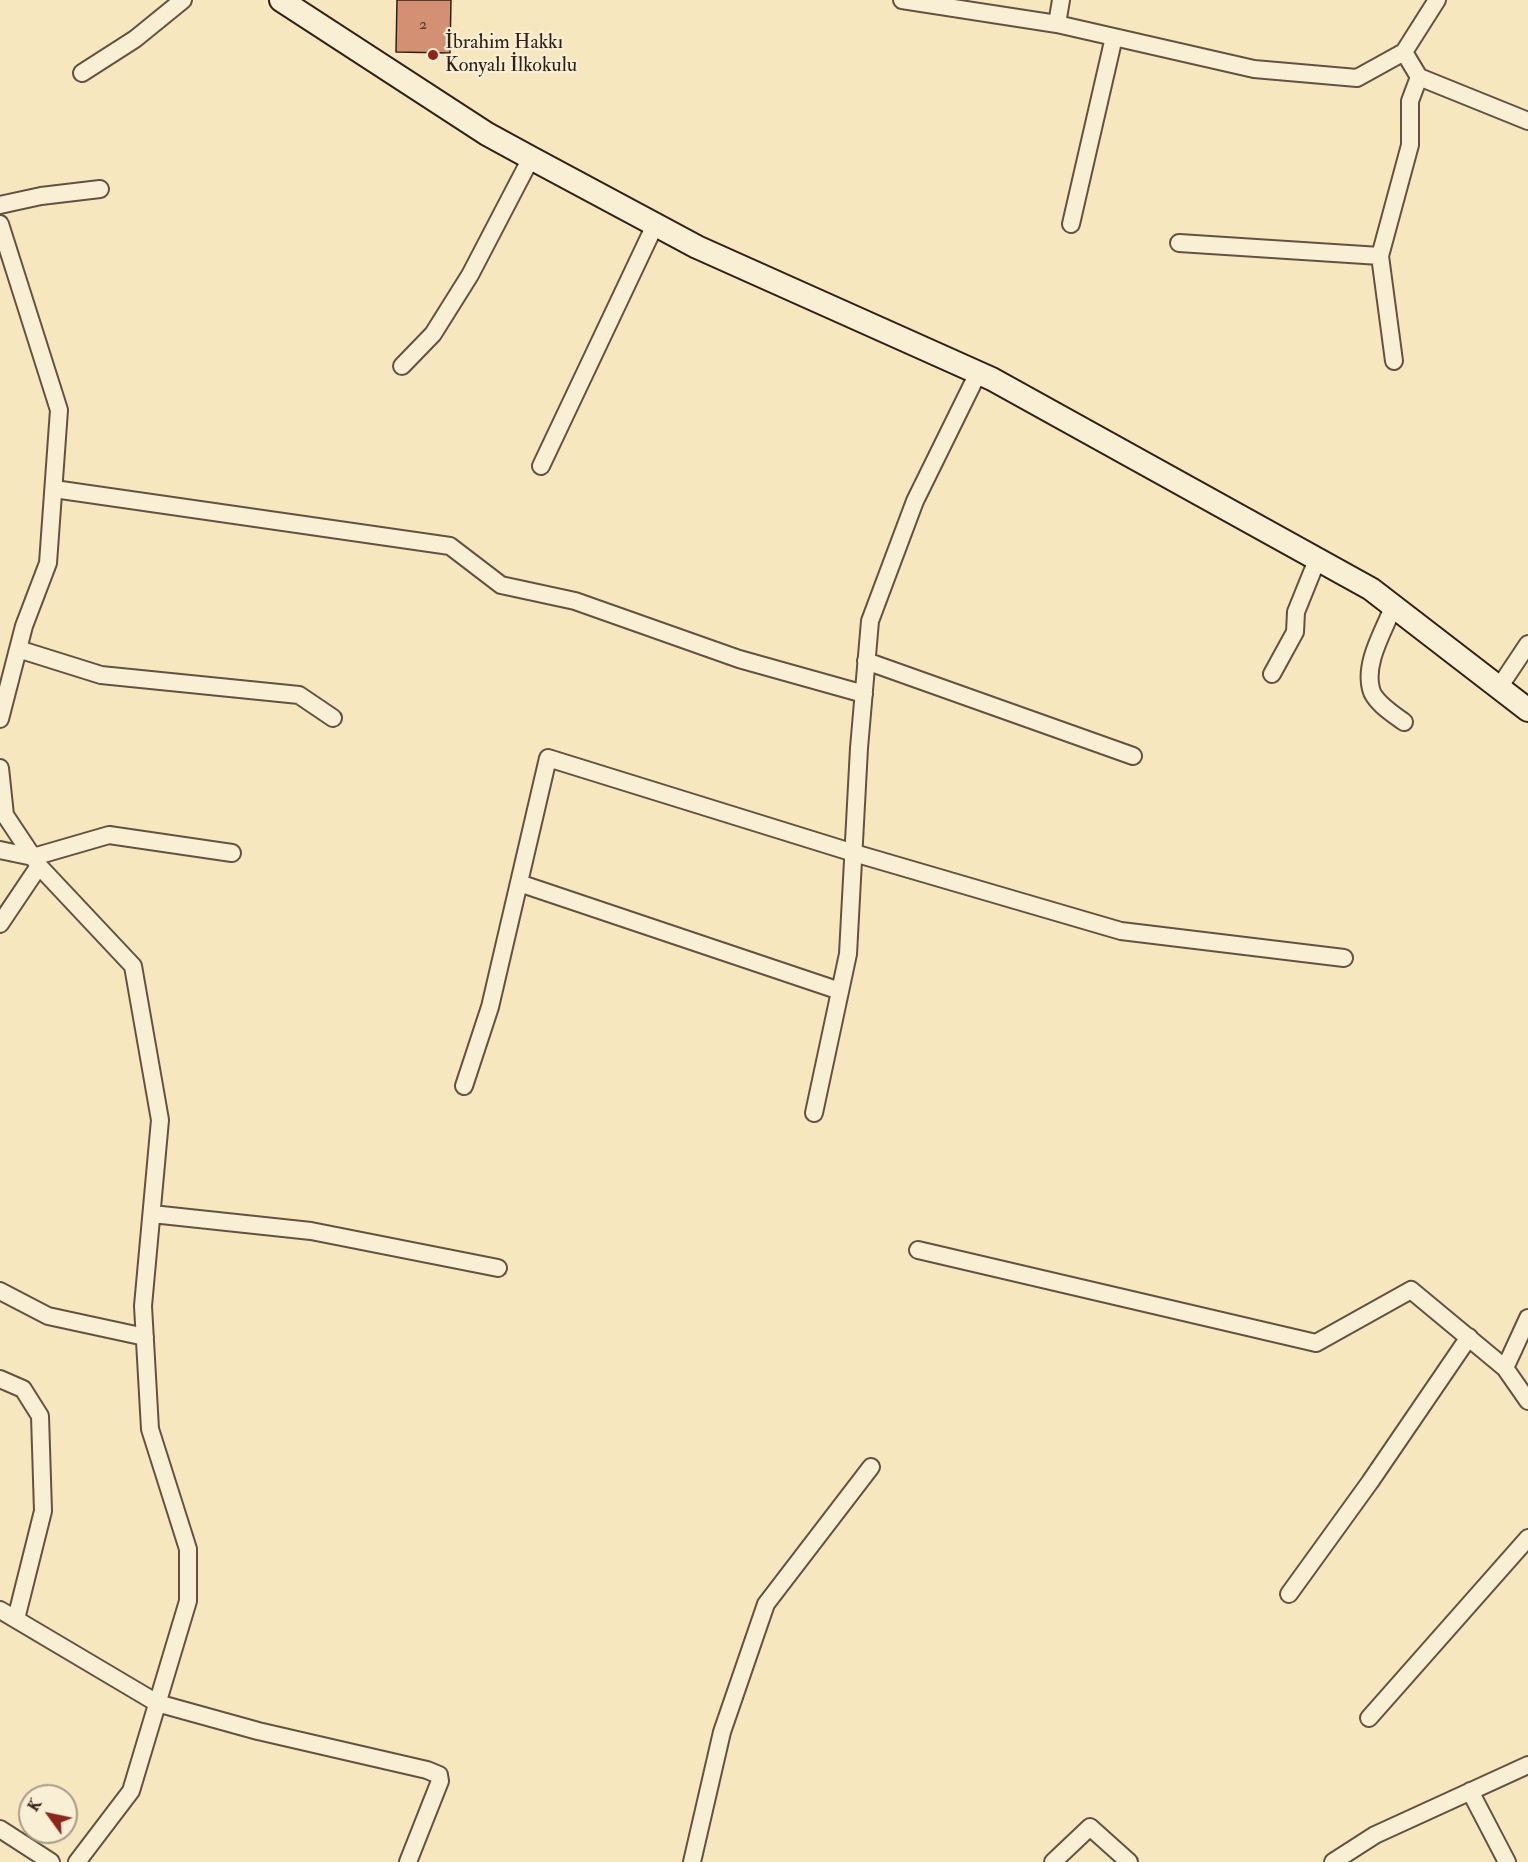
<!DOCTYPE html>
<meta charset="utf-8">
<style>
body{margin:0}
#map{position:relative;width:1528px;height:1862px;overflow:hidden;background:#f6e7bf;font-family:"IM FELL Double Pica",serif}
canvas{display:block}
.north{position:absolute;left:18px;top:1784px;width:60px;height:60px;box-sizing:border-box;background:#f9efd5;border:2px solid #a99c89;border-radius:50%;rotate:303deg;font-size:16px;font-weight:700;line-height:24px;text-align:center;color:#322017}
.north::after{content:'';display:block;margin:auto;width:21px;height:27px;background:#8f2418;clip-path:polygon(50% 0,100% 100%,50% 72%,0 100%)}
</style>
<div id="map">
<canvas width="1528" height="1862"></canvas>
<div class="north">K</div>
</div>
<script>
const ctx = document.querySelector('canvas').getContext('2d');
ctx.lineJoin = 'round';
function fill(path, color) { ctx.fillStyle = color; ctx.fill(path, 'evenodd'); }
function stroke(path, color, width, dash) { ctx.strokeStyle = color; ctx.lineWidth = width; ctx.lineCap = dash ? 'butt' : 'round'; ctx.setLineDash(dash || []); ctx.stroke(path); }
function label(font, color, halo, rows, align = 'center') {
  ctx.font = font + ' "IM FELL Double Pica",serif'; ctx.lineWidth = 4.5; ctx.setLineDash([]); ctx.textBaseline = 'middle'; ctx.strokeStyle = halo; ctx.fillStyle = color; for (const [text, x, y, turn = 0] of rows) {
    ctx.save(); ctx.translate(x, y); ctx.rotate((+turn || 0) * Math.PI / 180); ctx.textAlign = isNaN(turn) ? turn : align; if (halo) ctx.strokeText(text, 0, 0); ctx.fillText(text, 0, 0); ctx.restore();
  }
}
const building = new Path2D(`
 M397 0H451L450 53 396 52Z`);
fill(building, '#d49073');
stroke(building, '#322017', 1.5);
const street = new Path2D(`
 M902 0 1057 24 1254 69 1357 78 1404 52 1437 0
 M1057 24 1061 0
 M1404 52 1419 77 1528 121
 M82 73 135 39 183 0
 M0 205 41 196 100 189
 M0 224 59 410 48 563 24 626 0 719
 M1071 224 1114 37
 M1179 243 1380 256
 M1394 361 1380 256 1410 145V101L1419 77
 M402 366 433 334 470 275 531 158
 M541 466 655 225
 M54 489 450 546 501 585 575 601 739 659 864 694
 M1393 607C1384 631 1364 662 1371 689 1374 702 1393 714 1404 722
 M18 649 101 675 299 695 333 718
 M866 661 1133 756
 M1272 674 1295 632 1296 612 1317 560
 M1498 689 1528 644
 M0 768 5 815 39 866 133 966 160 1120 143 1306 150 1429 188 1549V1601L131 1791 77 1862
 M0 850 33 857 109 835 232 853
 M519 883 840 991
 M0 924 39 866
 M464 1086 490 1007 548 758 854 853 1121 931 1344 958
 M814 1113 848 954 859 748 870 621 915 501 978 373
 M152 1214 311 1231 498 1268
 M918 1250 1316 1343 1411 1290 1505 1368
 M0 1291 48 1316 145 1337
 M1528 1318 1505 1368 1528 1401
 M0 1379 23 1389 40 1416 43 1511 16 1619
 M1289 1594 1370 1482 1469 1337
 M0 1610 157 1703 258 1731 427 1770 439 1775 440 1781 408 1862
 M1369 1718 1528 1538
 M1470 1791 1507 1862
 M0 1829 51 1862
 M692 1862 722 1732 766 1604 871 1467
 M1053 1862 1090 1827 1129 1862
 M1333 1862 1375 1835 1528 1765`);
const secondary = new Path2D(`
 M281 0 487 134 531 158 697 247 992 379 1371 589 1528 710`);
stroke(street, '#635241', 20);
stroke(secondary, '#322017', 26);
stroke(street, '#f9efd5', 16);
stroke(secondary, '#f9efd5', 22);
for (const [x, y, r, color] of [
 [433,55,6,"#8f2418"]
]) { const dot = new Path2D(); dot.arc(x, y, r, 0, 2 * Math.PI); ctx.fillStyle = color; ctx.fill(dot); stroke(dot, '#f9efd5', 2); }
label('16px', '#5a3c2e', null, [
 ["2",423,26]
]);
label('20px', '#322017', '#f9efd5', [
 ["İbrahim Hakkı",445,44],
 ["Konyalı İlkokulu",445,67]
], 'left');
</script>
